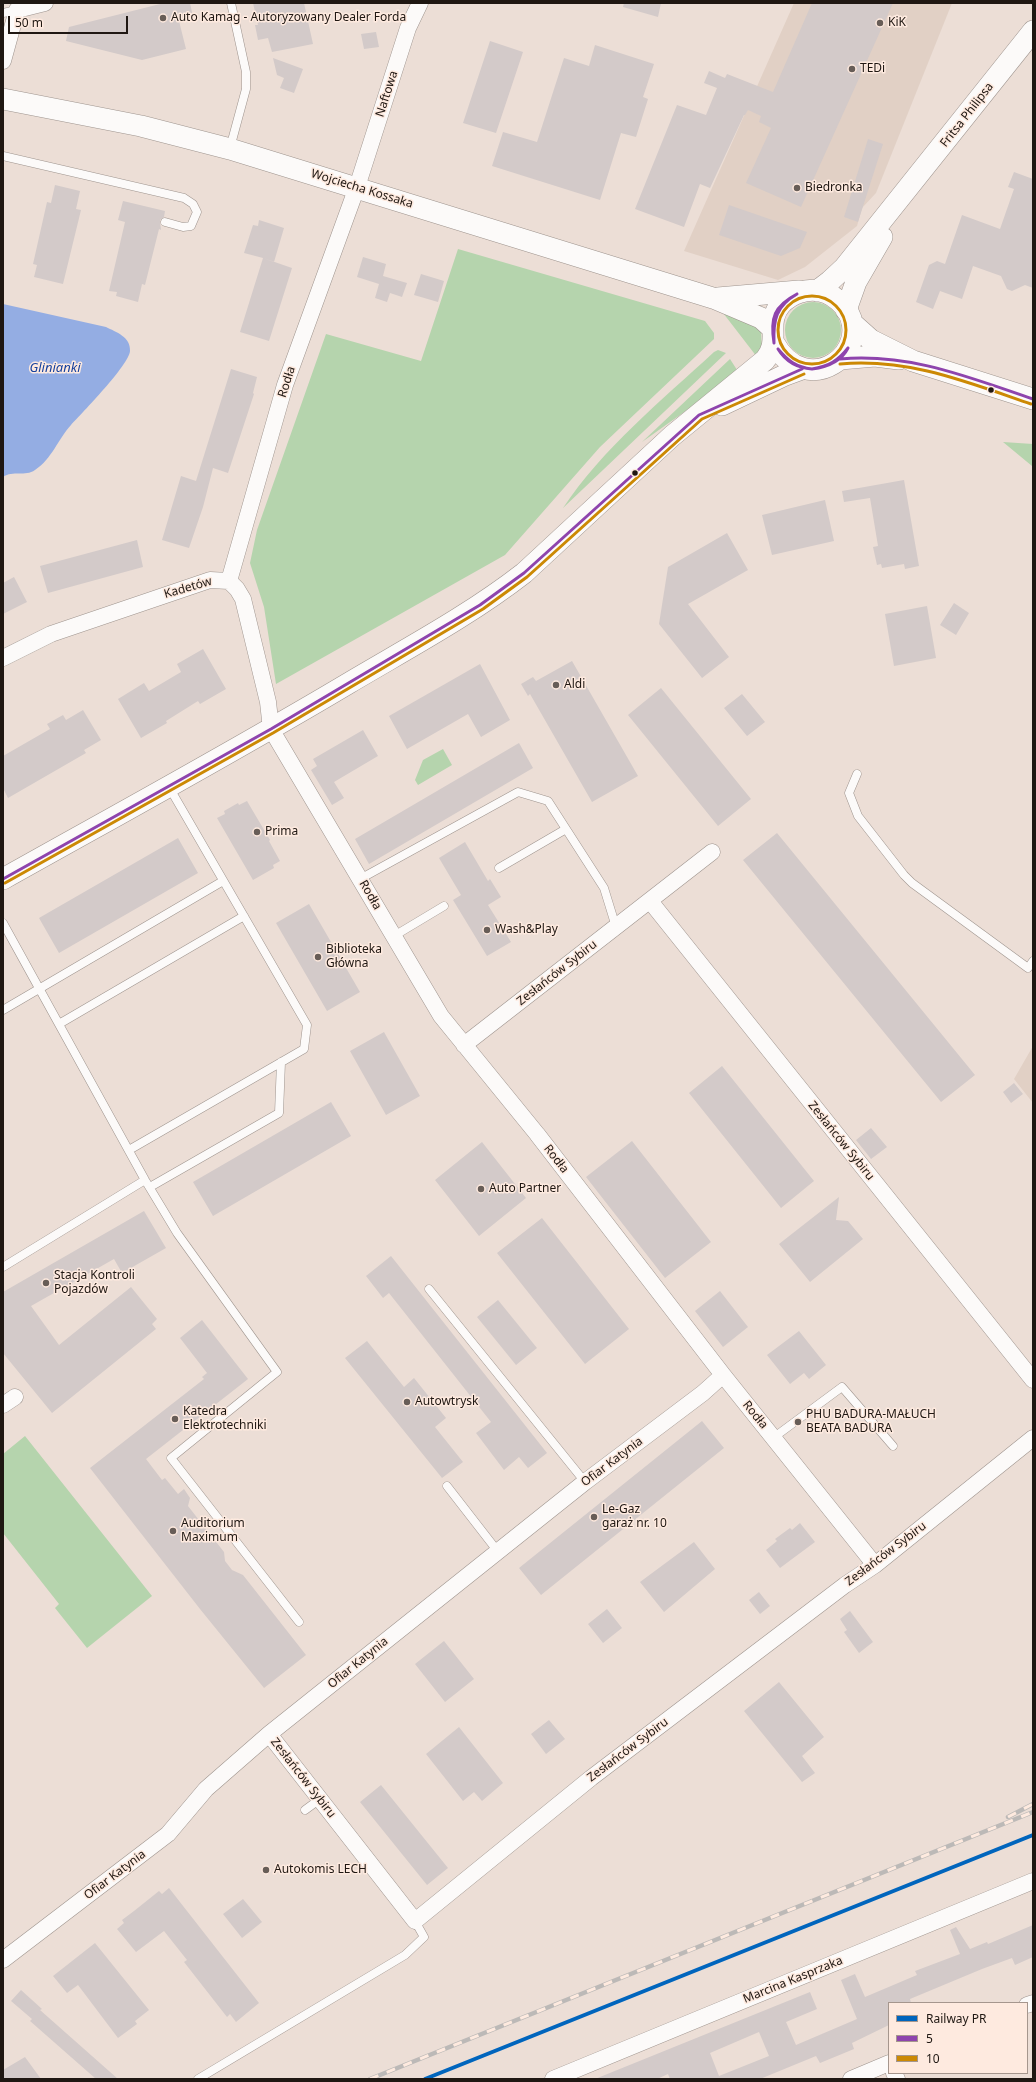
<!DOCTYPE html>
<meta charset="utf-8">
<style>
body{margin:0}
#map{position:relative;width:1036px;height:2082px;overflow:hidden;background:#ecded6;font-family:"Noto Sans",sans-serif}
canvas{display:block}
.frame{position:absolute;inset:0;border:4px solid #1f1712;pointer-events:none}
.legend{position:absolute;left:888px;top:2002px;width:140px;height:72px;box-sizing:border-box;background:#feeadf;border:1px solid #a5968d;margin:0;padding:5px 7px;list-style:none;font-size:12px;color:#1f1712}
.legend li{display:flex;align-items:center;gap:8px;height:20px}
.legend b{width:20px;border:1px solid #a5968d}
.scale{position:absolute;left:8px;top:16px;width:120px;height:18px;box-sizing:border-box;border:2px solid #1f1712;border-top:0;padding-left:5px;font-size:12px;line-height:14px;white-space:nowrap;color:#1f1712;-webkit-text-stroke:3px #feeadf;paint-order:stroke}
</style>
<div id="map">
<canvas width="1036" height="2082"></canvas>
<div class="frame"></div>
<ul class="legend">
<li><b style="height:5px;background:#0065bd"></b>Railway PR</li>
<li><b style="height:5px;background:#8e44ad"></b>5</li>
<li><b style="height:5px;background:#cc8904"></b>10</li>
</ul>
<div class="scale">50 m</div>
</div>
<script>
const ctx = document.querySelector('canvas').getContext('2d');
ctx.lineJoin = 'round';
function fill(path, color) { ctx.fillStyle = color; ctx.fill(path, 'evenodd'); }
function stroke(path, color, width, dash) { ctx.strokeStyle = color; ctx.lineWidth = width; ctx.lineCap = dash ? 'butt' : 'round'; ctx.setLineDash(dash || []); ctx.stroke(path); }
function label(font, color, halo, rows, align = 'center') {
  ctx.font = font + ' "Noto Sans",sans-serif'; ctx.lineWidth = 3; ctx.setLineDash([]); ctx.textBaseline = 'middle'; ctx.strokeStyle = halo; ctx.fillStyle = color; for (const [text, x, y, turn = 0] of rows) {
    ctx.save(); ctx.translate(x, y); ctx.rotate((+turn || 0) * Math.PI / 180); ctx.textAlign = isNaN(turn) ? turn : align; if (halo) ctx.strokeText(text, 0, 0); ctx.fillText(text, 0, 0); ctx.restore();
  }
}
fill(new Path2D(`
 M794 3H952L876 193 862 208 857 226 805 267 778 280 684 251Z
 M1033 1046V1103L1014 1079Z`), '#e1d0c5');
fill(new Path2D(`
 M458 249 705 321 714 333V339L600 447 505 555 276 684 264 607 250 563 257 530 326 334 421 361Z
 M785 330a28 28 0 1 1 56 0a28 28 0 1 1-56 0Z
 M720 309 749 319 761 331 762 350 757 357Z
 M718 350 726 353 563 508C603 448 661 401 714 352Z
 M730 359 739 373 642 442Z
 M1003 442 1033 444V466H1032Z
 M443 749 452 765 418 785 415 780 423 760Z
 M25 1436 152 1596 87 1648 55 1608 59 1604 3 1533V1454Z`), '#b5d4ad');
fill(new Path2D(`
 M3 304 106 327C116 332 131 337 130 351 129 365 82 413 71 425 58 439 52 459 35 470 25 477 13 470 3 477Z`), '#94ade3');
fill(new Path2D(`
 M164 3H190L193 17 179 21 186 49 142 60 66 41 69 27Z
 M253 3H304L313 44 272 52 268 38 258 40 255 25H258Z
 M624 3H661L658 17 623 7Z
 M812 3H893L801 207 746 183 771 128 759 122 761 116 748 110 745 115H744L710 188 700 184 684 227 635 209 677 105 706 115 717 88 704 83 709 71 725 78 727 74 773 92Z
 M376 32 379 47 364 49 361 34Z
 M490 41 523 52 496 133 463 123Z
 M595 45 654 64 643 97 648 99 636 137 621 133 600 200 492 166 503 132 537 142 564 58 589 66Z
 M273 58 303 69 294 93 280 88 284 78 277 75Z
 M868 139 883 144 858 222 844 217Z
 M1014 172 1033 179V288L1025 285 1012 291 1007 289 1001 276 973 266 962 299 940 291 933 309 916 302 929 265 937 261 945 264 962 215 1000 229 1014 189 1008 187Z
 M55 185 80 191 76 209 81 210 63 284 34 277 37 265 33 264 47 202 51 203Z
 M123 201 165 211 164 217 160 220 161 230 159 229 145 285 142 284 138 302 116 296 117 292 109 291 125 222 118 220Z
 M729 205 807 232 800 248 781 256 719 235Z
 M259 220 284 228 274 262 263 258 292 268 269 341 240 332 263 258 244 253 253 225 258 226Z
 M363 257 386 264 383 276 407 283 402 297 390 293 387 302 375 298 379 284 357 277Z
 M421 274 444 281 438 302 414 295Z
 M231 369 257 377 253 393 254 394 230 467 228 473 213 468 203 507 189 548 162 540 181 476 196 481Z
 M904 480 919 566 905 569 904 564 882 568 881 564 877 565 873 547 878 546 870 498 844 502 842 491Z
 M825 500 834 541 772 555 762 515Z
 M727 533 748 570 688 604 729 657 702 678 659 624 668 567Z
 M137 540 143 567 48 593 40 566Z
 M14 577 27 602 3 614V583Z
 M954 603 969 613 956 635 940 625Z
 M927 606 936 658 894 666 885 614Z
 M203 649 226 689 200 704 198 701 166 721 167 723 141 738 118 699 144 683 149 691 181 672 177 664Z
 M572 661 638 776 592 802 530 694 528 696 521 684 533 677 536 681Z
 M480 664 510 720 481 737 468 714 407 749 389 716Z
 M661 688 751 799 718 826 628 715Z
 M742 694 765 722 747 736 724 708Z
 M83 710 101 740 84 750 86 753 8 798 3 788V756L50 729 47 724 63 715 66 720Z
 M363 730 378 756 334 782 344 798 332 805 311 770 317 766 313 759Z
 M519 743 533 768 369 864 355 839Z
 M247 801 270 840 269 841 280 861 273 865 274 868 253 880 217 818 225 814 224 811 238 803 239 805Z
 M777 833 975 1075 941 1102 743 860Z
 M178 838 198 873 59 953 39 918Z
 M465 842 488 881 490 879 501 897 488 905 511 942 487 956 453 900 461 895 439 858Z
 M309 904 360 992 327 1011 276 923Z
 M384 1032 420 1096 386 1115 350 1051Z
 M722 1066 814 1181 781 1208 689 1093Z
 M1014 1083 1023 1094 1011 1103 1003 1092Z
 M331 1102 351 1136 213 1216 193 1182Z
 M871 1128 887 1147 871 1159 856 1140Z
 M632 1141 711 1242 665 1278 586 1177Z
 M482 1142 526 1198 479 1236 435 1180Z
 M839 1197 836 1220 848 1221 863 1239 810 1282 779 1244Z
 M144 1211 166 1248 122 1273 114 1259 31 1306 59 1345 131 1287 157 1319 152 1324 156 1329 52 1413 3 1353V1292Z
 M542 1218 629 1329 585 1364 497 1253Z
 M391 1256 547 1453 528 1468 519 1457 504 1470 476 1433 491 1422 389 1293 383 1298 366 1276Z
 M720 1291 748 1327 723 1347 695 1311Z
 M498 1300 537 1348 516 1365 477 1317Z
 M202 1320 248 1379 146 1459 162 1480 165 1478 178 1494 184 1489 190 1498 188 1506 224 1552 225 1561 232 1570 243 1575 306 1655 264 1688 200 1609 90 1468 204 1379 202 1377 207 1373 180 1338Z
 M799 1331 826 1365 809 1379 804 1373 790 1384 767 1355Z
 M367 1341 404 1387 414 1378 446 1418 435 1427 463 1462 442 1478 345 1358Z
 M702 1421 724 1448 541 1595 519 1568Z
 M800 1523 815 1542 780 1568 766 1550 777 1541 775 1539 790 1528 792 1530Z
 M694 1542 715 1569 664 1612 640 1582Z
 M759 1592 770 1606 760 1614 749 1600Z
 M607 1609 622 1628 603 1643 588 1624Z
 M850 1611 873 1642 859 1653 844 1632 847 1630 840 1619Z
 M444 1641 474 1679 445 1702 415 1664Z
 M779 1682 824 1737 802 1756 815 1773 802 1782 744 1711Z
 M549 1720 565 1739 546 1754 531 1734Z
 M459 1727 503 1783 482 1801 474 1792 463 1801 426 1754Z
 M381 1785 448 1868 427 1885 360 1802Z
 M169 1888 259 2003 236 2022 230 2014 227 2017 184 1962 187 1960 164 1931 136 1952 117 1929 124 1923 122 1920 134 1911 159 1891 162 1894Z
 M243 1899 262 1922 242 1938 223 1914Z
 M1033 1925V1957L1015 1965 1012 1958 982 1969 910 1999 911 2003H889V2025L852 2043 854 2049 820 2063 816 2056 760 2079H670L668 2074 657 2079H595L810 1992 817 2009 786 2022 796 2045 857 2019 841 1980 855 1974 865 1997 917 1975 915 1971 960 1954 950 1930 956 1927 970 1949 987 1942 988 1944ZM759 2032 769 2056 719 2076 710 2053Z
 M95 1943 149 2010 135 2021 137 2024 118 2038 78 1985 67 1993 53 1976Z
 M21 1990 42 2009 40 2010 118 2079H96L30 2021 32 2019 11 2001Z
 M25 2057 41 2079H3V2070Z`), '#d3cac9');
const service = new Path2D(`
 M3 13 17 10
 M230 148 246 89V72L231 3
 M3 156 184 198 193 204 197 212 191 226 183 227 165 222
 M857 774 849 793 858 816 904 875 912 883 1028 968 1033 961
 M499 868 566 829
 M360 879 518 792 548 801 604 888 616 927
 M3 923 145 1180 177 1233 277 1372 171 1458 299 1622
 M394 936 444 906
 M3 1010 223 881
 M59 1024 244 916
 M129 1150 304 1049 307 1025 169 787
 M150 1187 279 1113 281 1062
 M3 1267 145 1180
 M429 1289 585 1482
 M773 1438 842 1387 893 1446
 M447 1486 499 1553
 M305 1810 320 1799
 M198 2079 405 1955 424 1937 415 1921`);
const minor = new Path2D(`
 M3 61 17 10 45 3
 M229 581 285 385 357 187 408 28 420 3
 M3 658 51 634 210 580 229 581 237 589 243 599 268 702 271 729 441 1016 537 1134 723 1375 875 1565
 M650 901 1033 1380
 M464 1045 712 852
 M3 1405 15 1397
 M269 1734 415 1921 591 1778 845 1585 875 1565 1033 1438
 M3 1960 168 1834 206 1789 269 1734 585 1482 703 1393 723 1375
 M1027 2005 1033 2003
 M894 2073 897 2079
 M553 2079 1033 1881
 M851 2079 889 2063`);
const tertiary = new Path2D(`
 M3 99 141 126 230 149 716 299 761 318 772 328
 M817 291 830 281 844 268 1033 31
 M718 298 799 291
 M846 310 856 282 882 237
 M852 323 871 340 913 361 1033 399
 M840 359 875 356 899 359
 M722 405 783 376 802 369
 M3 879C119 814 235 751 349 683 408 648 470 615 524 573L672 436 765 360C782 340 764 324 781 304 791 294 806 288 820 291 830 293 838 299 845 307 876 351 807 402 774 343`);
stroke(service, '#9e948e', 9);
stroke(minor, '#9e948e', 17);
stroke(tertiary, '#9e948e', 22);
stroke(service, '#fcfaf9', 8);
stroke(minor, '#fcfaf9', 16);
stroke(tertiary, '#fcfaf9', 21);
const rail = new Path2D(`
 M1008 1817 1033 1804
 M370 2079 1033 1812`);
stroke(rail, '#bcb9b7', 4.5);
stroke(rail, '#feeadf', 3, [9]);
stroke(new Path2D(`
 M774 343C770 318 774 306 797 294
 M774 343C773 320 776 306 797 294
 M778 349C788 361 796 367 812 369
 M778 349C786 362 797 368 812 369
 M840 359C910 353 968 377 1033 399
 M812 369C827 367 841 362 848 348
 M812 369C829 366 838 361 848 348
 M3 879 271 729 480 605 524 573 699 415 802 369`), '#8e44ad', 3);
stroke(new Path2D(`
 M778 330a34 34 0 1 1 68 0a34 34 0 1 1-68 0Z
 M840 364C909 358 967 382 1031 404
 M5 883 273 733 483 609 527 577 702 419 804 374`), '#cc8904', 3);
stroke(new Path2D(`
 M425 2079 1033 1835`), '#0065bd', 4);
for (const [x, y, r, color] of [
 [163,18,4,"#675d57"],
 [880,23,4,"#675d57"],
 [852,69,4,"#675d57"],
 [797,188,4,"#675d57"],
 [991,390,3.5,"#1f1712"],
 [635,473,3.5,"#1f1712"],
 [556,685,4,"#675d57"],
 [257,832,4,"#675d57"],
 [487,930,4,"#675d57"],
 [318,957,4,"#675d57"],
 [481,1189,4,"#675d57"],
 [46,1283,4,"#675d57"],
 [407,1402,4,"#675d57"],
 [175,1419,4,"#675d57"],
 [798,1422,4,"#675d57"],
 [594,1517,4,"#675d57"],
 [173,1531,4,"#675d57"],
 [266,1870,4,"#675d57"]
]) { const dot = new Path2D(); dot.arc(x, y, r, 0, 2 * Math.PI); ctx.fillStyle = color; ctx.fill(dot); stroke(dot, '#feeadf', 1.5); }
label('12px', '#1f1712', '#feeadf', [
 ["Auto Kamag - Autoryzowany Dealer Forda",171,18],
 ["KiK",888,23],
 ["TEDi",860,69],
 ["Biedronka",805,188],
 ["Aldi",564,685],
 ["Prima",265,832],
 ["Wash&Play",495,930],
 ["Biblioteka",326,950],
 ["Główna",326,964],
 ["Auto Partner",489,1189],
 ["Stacja Kontroli",54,1276],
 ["Pojazdów",54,1290],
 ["Autowtrysk",415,1402],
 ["Katedra",183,1412],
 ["Elektrotechniki",183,1426],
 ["PHU BADURA-MAŁUCH",806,1415],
 ["BEATA BADURA",806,1429],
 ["Le-Gaz",602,1510],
 ["garaż nr. 10",602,1524],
 ["Auditorium",181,1524],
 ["Maximum",181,1538],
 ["Autokomis LECH",274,1870]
], 'left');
label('12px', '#1f1712', '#feeadf', [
 ["Naftowa",387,94,-72],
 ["Fritsa Philipsa",967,115,-52],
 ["Wojciecha Kossaka",362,189,17],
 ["Rodła",287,382,-72],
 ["Kadetów",188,588,-16],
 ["Rodła",370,895,60],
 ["Zesłańców Sybiru",557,973,-38],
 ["Zesłańców Sybiru",841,1141,51],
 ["Rodła",556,1159,52],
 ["Rodła",755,1415,51],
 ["Ofiar Katynia",612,1462,-37],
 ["Zesłańców Sybiru",886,1554,-37],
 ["Ofiar Katynia",358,1663,-39],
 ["Zesłańców Sybiru",628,1750,-37],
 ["Zesłańców Sybiru",303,1778,52],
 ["Ofiar Katynia",115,1875,-37],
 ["Marcina Kasprzaka",793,1980,-22]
]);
label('italic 13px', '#15409d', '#feeadf', [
 ["Glinianki",55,368]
]);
</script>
